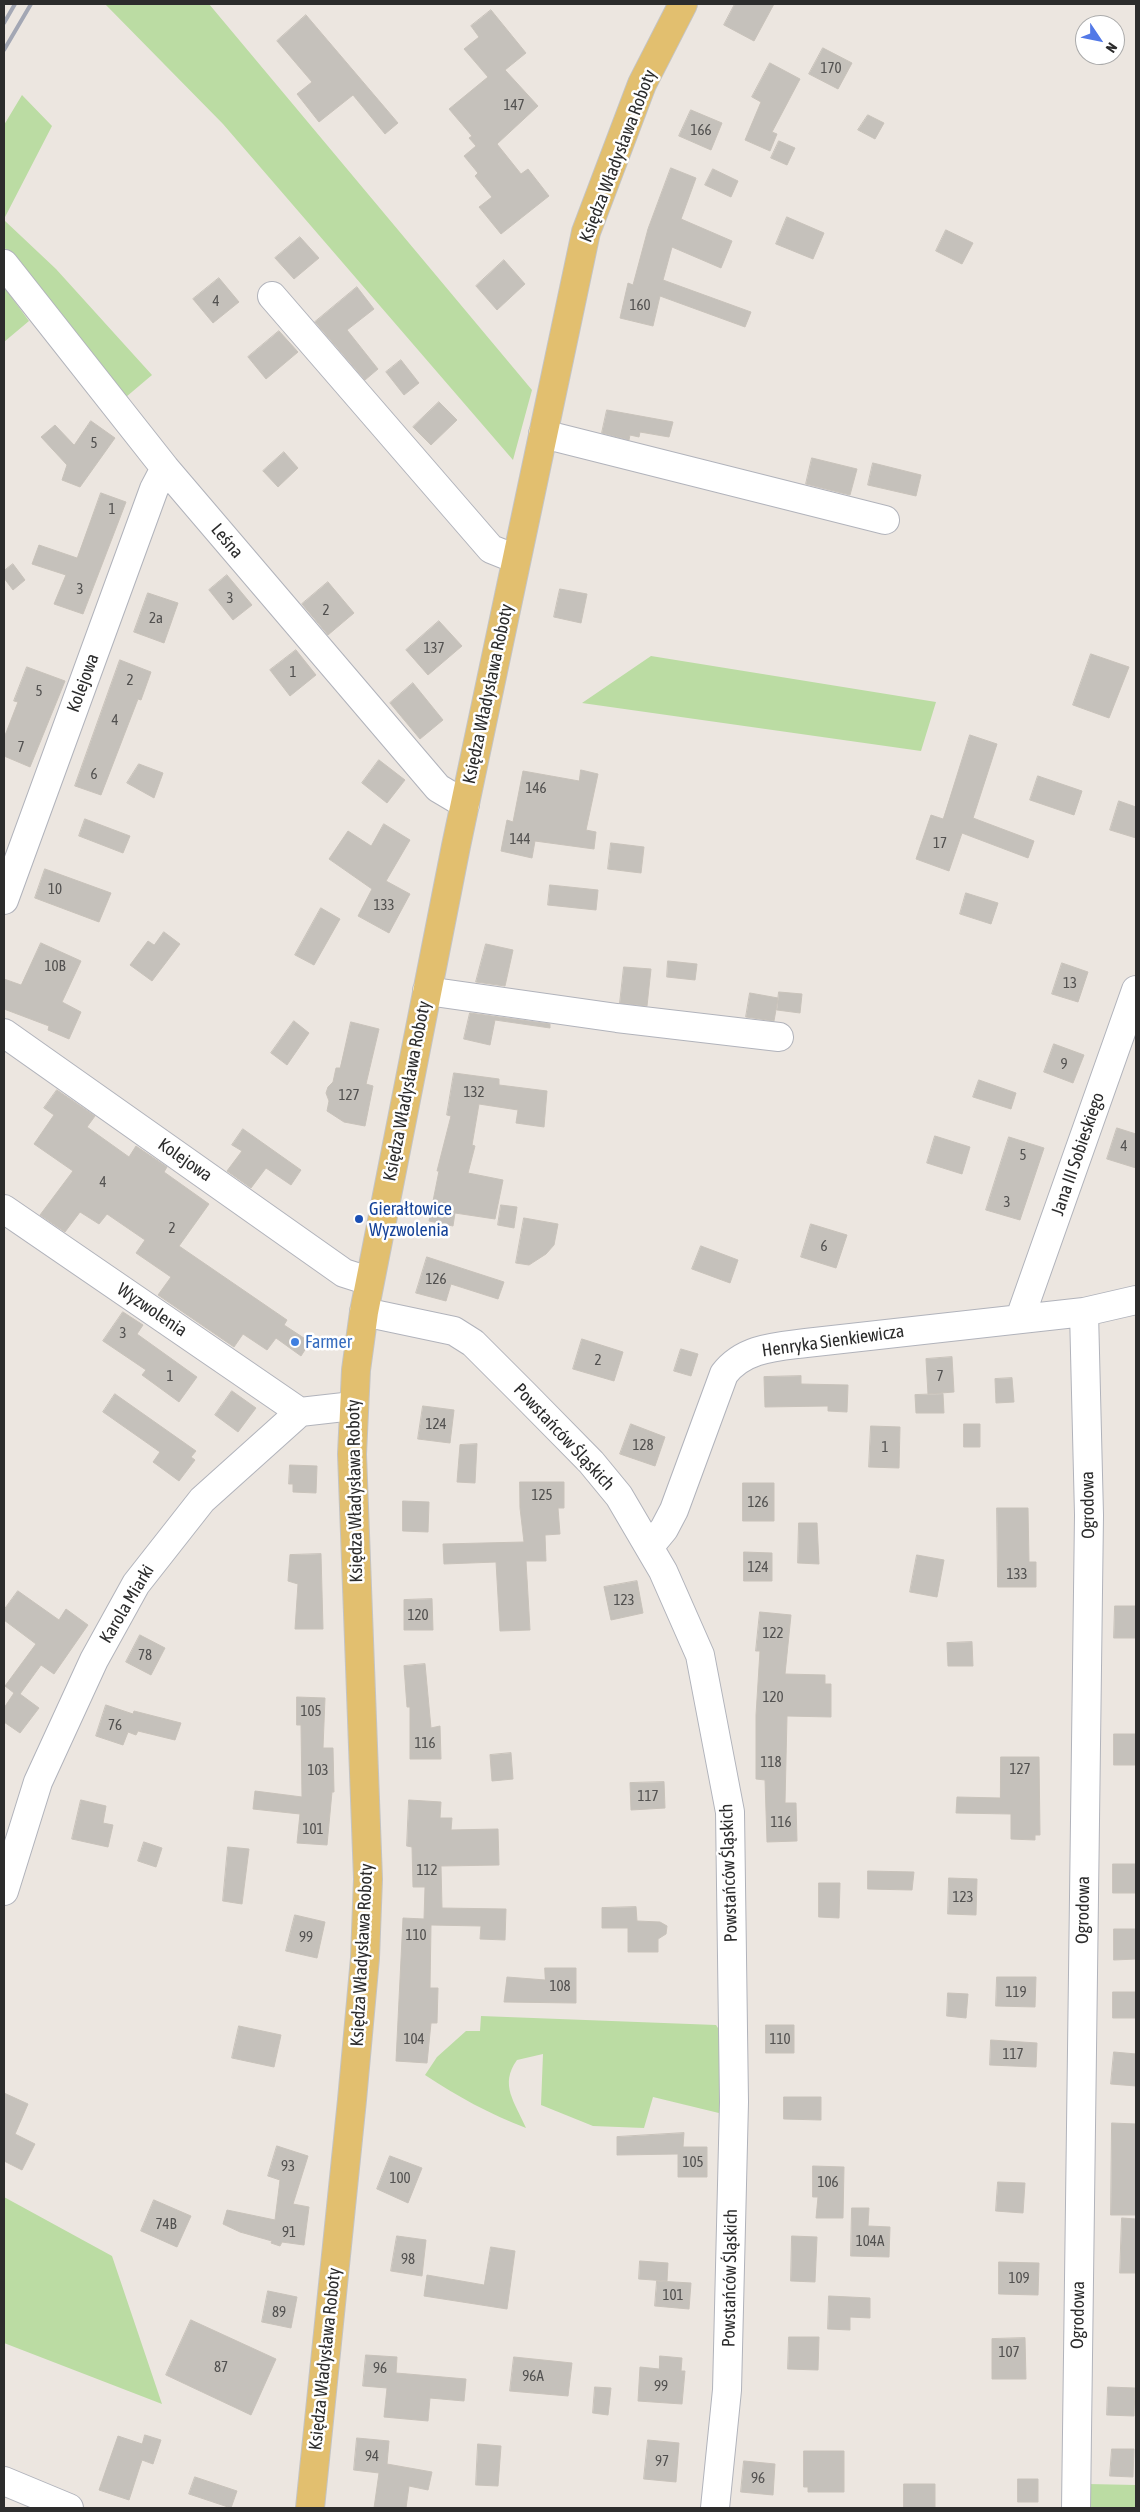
<!DOCTYPE html>
<meta charset="utf-8">
<style>
body{margin:0}
#map{position:relative;width:1140px;height:2512px;overflow:hidden;background:#ece6e0;font-family:"Asap Condensed",sans-serif}
canvas{display:block}
.frame{position:absolute;inset:0;border:5px solid #2c2c2c;pointer-events:none}
.north{position:absolute;left:1075px;top:15px;width:50px;height:50px;box-sizing:border-box;background:#fff;border:1px solid #ababab;border-radius:50%;rotate:124deg;font-size:14px;font-weight:700;line-height:20px;text-align:center;color:#2c2c2c}
.north::after{content:'';display:block;margin:auto;width:18px;height:22px;background:#5379e7;clip-path:polygon(50% 0,100% 100%,50% 72%,0 100%)}
</style>
<div id="map">
<canvas width="1140" height="2512"></canvas>
<div class="frame"></div>
<div class="north">N</div>
</div>
<script>
const ctx = document.querySelector('canvas').getContext('2d');
ctx.lineJoin = 'round';
function fill(path, color) { ctx.fillStyle = color; ctx.fill(path, 'evenodd'); }
function stroke(path, color, width, dash) { ctx.strokeStyle = color; ctx.lineWidth = width; ctx.lineCap = dash ? 'butt' : 'round'; ctx.setLineDash(dash || []); ctx.stroke(path); }
function label(font, color, halo, rows, align = 'center') {
  ctx.font = font + ' "Asap Condensed",sans-serif'; ctx.lineWidth = 5; ctx.setLineDash([]); ctx.textBaseline = 'middle'; ctx.strokeStyle = halo; ctx.fillStyle = color; for (const [text, x, y, turn = 0] of rows) {
    ctx.save(); ctx.translate(x, y); ctx.rotate((+turn || 0) * Math.PI / 180); ctx.textAlign = isNaN(turn) ? turn : align; if (halo) ctx.strokeText(text, 0, 0); ctx.fillText(text, 0, 0); ctx.restore();
  }
}
fill(new Path2D(`
 M105 4H209L532 390 513 460 223 124Z
 M22 95 52 126 4 219V125Z
 M4 220 56 269 152 375 126 397 4 247Z
 M4 287 29 321 4 342Z
 M651 656 936 702 921 751 582 703Z
 M481 2016 716 2025 722 2034 723 2114 653 2097 644 2128 593 2126 541 2105 543 2054 517 2060C499 2085 515 2102 526 2128 489 2114 457 2096 425 2075L437 2057 466 2031H480Z
 M4 2197 112 2256 162 2404 4 2343Z
 M1088 2484 1136 2485V2508H1086Z`), '#bbdca3');
const building = new Path2D(`
 M735 4H774L754 41 724 25Z
 M491 10 526 53 505 70 538 106 497 144 521 174 528 169 549 196 501 234 479 207 492 197 475 176 478 173 464 156 476 146 469 138 472 136 449 109 488 77 464 49 479 37 471 26Z
 M306 15 398 123 385 134 353 95 319 122 297 94 312 82 277 41Z
 M823 48 852 63 838 89 809 74Z
 M770 63 800 79 772 132 777 134 770 151 745 140 761 102 752 97Z
 M691 110 722 123 711 150 679 136Z
 M868 115 884 123 875 139 858 130Z
 M779 141 795 148 787 165 771 158Z
 M671 168 696 178 681 219 732 241 721 268 672 247 663 280 751 312 745 327 660 296 653 326 620 318 628 283 633 285 648 229Z
 M713 169 738 181 731 197 705 185Z
 M787 217 824 233 813 259 776 244Z
 M946 230 973 243 962 264 936 251Z
 M300 237 319 258 294 279 275 258Z
 M504 260 525 284 497 310 476 286Z
 M219 278 239 302 213 323 193 299Z
 M357 287 374 309 347 330 378 369 365 380 315 322Z
 M279 331 298 352 266 379 248 357Z
 M401 360 419 383 404 395 386 372Z
 M439 402 457 420 431 445 413 427Z
 M607 410 673 422 669 437 640 432 639 437 630 435 629 440 602 433Z
 M91 421 115 438 80 487 62 480 67 465 41 437 55 425 74 445Z
 M284 452 298 468 278 487 263 471Z
 M812 458 857 469 850 495 806 484Z
 M873 463 921 475 916 496 868 485Z
 M101 493 126 502 83 614 54 604 66 575 32 564 39 545 77 558Z
 M13 564 25 580 13 590 4 578V571Z
 M227 575 252 605 233 620 209 590Z
 M328 582 354 613 328 635 302 604Z
 M560 589 587 594 581 623 554 617Z
 M148 593 178 603 164 643 134 632Z
 M439 621 462 646 428 675 406 650Z
 M296 650 316 675 290 696 270 670Z
 M1091 654 1129 667 1109 718 1073 705Z
 M120 660 151 672 141 700 138 699 101 795 75 786Z
 M27 667 65 681 30 767 4 756V738L18 702 14 701Z
 M413 683 443 720 420 739 390 703Z
 M970 735 997 744 973 818 1034 841 1028 858 962 833 949 871 916 859 931 815 943 819Z
 M379 760 405 780 387 803 362 783Z
 M139 764 163 773 154 798 127 783Z
 M581 770 598 774 586 830 596 832 594 849 535 841 532 858 501 851 507 820 513 822 523 771 579 781Z
 M1038 776 1082 791 1074 815 1030 800Z
 M1119 801 1136 807V838L1110 830Z
 M85 819 130 836 123 853 79 836Z
 M384 824 410 840 386 881 410 894 389 933 358 916 372 889 329 859 348 831 371 846Z
 M611 843 644 847 641 873 608 869Z
 M45 869 111 893 99 922 35 898Z
 M550 885 598 890 596 910 548 905Z
 M966 893 998 903 991 924 960 914Z
 M321 908 340 919 314 965 295 955Z
 M164 932 180 944 152 981 130 965 148 941 154 945Z
 M41 943 81 961 62 1002 81 1012 69 1039 48 1030 49 1026 4 1009V979L21 985Z
 M486 944 513 950 505 986 476 982Z
 M668 961 697 964 695 980 667 977Z
 M1062 963 1088 972 1078 1002 1052 994Z
 M624 967 651 969 647 1006 620 1003Z
 M779 992 802 994 800 1013 777 1010Z
 M750 993 778 998 774 1021 746 1017Z
 M470 1013 550 1024V1028L495 1020 490 1045 464 1039Z
 M294 1021 309 1033 287 1065 271 1053Z
 M351 1022 379 1029 366 1084 373 1086 365 1126 344 1122 327 1111 329 1101 326 1093 328 1087 333 1082 336 1068H340Z
 M1054 1044 1084 1055 1073 1083 1044 1072Z
 M454 1073 499 1079V1085L547 1091 544 1127 516 1123 518 1110 479 1104 472 1145 475 1146 468 1173 503 1180 495 1219 455 1213 453 1226 429 1221 439 1171H437L451 1116 447 1115Z
 M979 1080 1016 1093 1011 1109 973 1097Z
 M57 1090 95 1116 87 1127 129 1157 136 1146 167 1167 164 1172 209 1204 179 1246 287 1320 284 1325 310 1342 301 1356 276 1338 267 1350 243 1334 234 1347 158 1295 171 1277 136 1253 145 1240 107 1214 99 1224 80 1212 65 1232 40 1215 73 1171 34 1144 54 1115 44 1108Z
 M1117 1128 1136 1134V1168L1107 1159Z
 M243 1129 301 1170 291 1185 266 1168 251 1188 227 1171 242 1151 232 1145Z
 M935 1136 970 1147 962 1174 927 1163Z
 M1009 1137 1044 1148 1020 1220 986 1210Z
 M501 1205 517 1207 514 1228 498 1225Z
 M524 1218 558 1224 554 1245 546 1254 529 1265 516 1263Z
 M811 1224 847 1235 836 1268 801 1257Z
 M701 1246 738 1260 730 1283 692 1269Z
 M427 1257 504 1282 498 1299 451 1284 446 1301 416 1293Z
 M123 1312 143 1325 137 1334 197 1377 179 1402 142 1375 146 1370 103 1341Z
 M582 1339 623 1352 614 1381 573 1369Z
 M681 1349 698 1354 691 1376 674 1371Z
 M952 1357 954 1392 928 1394 926 1359Z
 M801 1376V1384L848 1385 847 1412 828 1411V1406L765 1407 764 1377Z
 M1012 1378 1014 1402 996 1403 995 1379Z
 M232 1391 256 1408 238 1432 215 1415Z
 M115 1394 196 1451 191 1457 195 1460 179 1481 153 1462 160 1452 103 1412Z
 M943 1394 944 1413H916L915 1395Z
 M423 1406 454 1410 450 1443 418 1439Z
 M631 1424 665 1437 655 1466 620 1454Z
 M964 1424H980V1447H964Z
 M871 1426 900 1427 899 1468 869 1467Z
 M477 1444 475 1483 457 1482 460 1445Z
 M290 1465 317 1466 316 1493 293 1492V1484H289Z
 M520 1482H564V1508H558L560 1534 545 1535 546 1561H526L530 1630 500 1631 496 1562 444 1564 443 1544 524 1542 520 1508Z
 M743 1483H774V1521H743Z
 M403 1501 429 1502 428 1532 403 1531Z
 M997 1508H1028L1029 1562H1036V1587H998Z
 M799 1523H817L819 1564 798 1563Z
 M744 1552 772 1553V1581H744Z
 M321 1554 323 1629H295L298 1584 288 1581 290 1555Z
 M917 1555 944 1560 937 1597 910 1592Z
 M637 1581 643 1613 611 1620 604 1587Z
 M18 1591 59 1620 66 1609 88 1625 54 1674 41 1665 20 1694 39 1708 20 1733 4 1722V1708L14 1693 5 1686 36 1644 4 1620V1610Z
 M432 1599 433 1630H404V1600Z
 M1115 1606H1136V1638H1114Z
 M760 1612 791 1615 785 1674 825 1675V1684H831V1717L787 1716 785 1803H796L797 1841 767 1842 765 1780 756 1779V1715L760 1651H756Z
 M140 1635 165 1648 151 1675 126 1662Z
 M972 1642 973 1666H948L947 1643Z
 M425 1664 431 1728 440 1726 441 1759H410V1707H407L404 1666Z
 M297 1697 325 1698 323 1748H333L334 1792H332L327 1845 297 1843 300 1814 253 1809 255 1791 302 1797 301 1725H297Z
 M106 1705 133 1714 134 1711 181 1723 175 1740 138 1731 136 1735 128 1732 123 1745 96 1736Z
 M1114 1734H1136V1765H1114Z
 M511 1753 513 1779 492 1781 490 1755Z
 M1001 1757H1039L1040 1835H1035V1840L1011 1839V1814L956 1813 957 1797 1000 1798Z
 M664 1782 665 1808 631 1810 630 1783Z
 M81 1800 106 1806 103 1823 113 1825 108 1847 72 1839Z
 M409 1800 441 1802 440 1818H452L451 1830 498 1829 499 1865 441 1866 442 1908 506 1909 505 1940 480 1939 481 1926 431 1925 430 1988H438L437 2023H431L427 2063 396 2061 403 1918 424 1919 425 1887H413L412 1847 407 1846Z
 M144 1842 162 1848 156 1867 138 1861Z
 M228 1847 249 1849 242 1904 223 1901Z
 M1113 1864H1136V1893H1113Z
 M868 1871 914 1872 912 1890 868 1889Z
 M949 1878 977 1879 976 1915 948 1914Z
 M819 1883H840L839 1918 819 1917Z
 M636 1907 637 1921 660 1922 667 1926 666 1934 658 1939V1952H628V1928H602V1908Z
 M295 1915 325 1922 317 1958 286 1951Z
 M1114 1929H1136V1959L1114 1960Z
 M545 1968H576V2003L504 2002 507 1977 545 1980Z
 M997 1977H1036L1035 2007 996 2006Z
 M1113 1992H1136V2018H1113Z
 M948 1993 968 1994 966 2018 947 2016Z
 M766 2025H794V2053H766Z
 M239 2026 281 2035 274 2067 232 2058Z
 M991 2040 1037 2043 1036 2067 990 2065Z
 M1114 2052 1136 2054V2086L1111 2084Z
 M4 2093 28 2104 15 2134 35 2144 22 2170 4 2161Z
 M784 2097H821V2120L784 2119Z
 M1112 2123 1136 2124V2215H1111Z
 M684 2133 683 2147H707V2177H678V2154L617 2155V2137Z
 M277 2146 308 2156 293 2204 309 2207 304 2245 282 2242 280 2246 271 2243 272 2241 240 2232 223 2224 227 2210 275 2220 280 2180 268 2176Z
 M390 2156 422 2168 408 2203 377 2189Z
 M813 2166 844 2167 843 2218H816L818 2197H813Z
 M998 2182 1025 2183 1023 2213 996 2211Z
 M154 2200 191 2216 177 2247 141 2231Z
 M852 2208H869L868 2226 890 2227 889 2257 851 2256Z
 M1122 2218 1136 2219V2273H1120Z
 M397 2236 426 2240 422 2276 391 2271Z
 M792 2236 817 2237 815 2282 791 2281Z
 M491 2247 515 2251 507 2309 424 2296 427 2275 484 2285Z
 M640 2261 668 2263 667 2281 639 2279Z
 M999 2262 1039 2263 1038 2295 999 2294Z
 M657 2281 691 2283 689 2309 655 2306Z
 M268 2291 297 2297 291 2328 262 2322Z
 M829 2296 870 2298V2318L850 2317V2330L828 2329Z
 M191 2320 276 2359 251 2415 166 2375Z
 M789 2337H819L818 2370 788 2369Z
 M1025 2338 1026 2379H992V2339Z
 M366 2355 397 2357 396 2373 466 2379 464 2401 430 2398 428 2421 384 2417 387 2388 363 2386Z
 M660 2356 682 2358 681 2371H685L682 2404 638 2401 640 2367 659 2369Z
 M514 2357 572 2363 568 2396 510 2391Z
 M595 2387 611 2388 608 2415 593 2413Z
 M1108 2387 1135 2388 1134 2416 1107 2415Z
 M145 2435 161 2440 153 2464 142 2460 129 2500 99 2490 118 2436 142 2444Z
 M357 2438 389 2441 387 2464 432 2472 428 2490 409 2486 406 2508H374L379 2473 354 2470Z
 M648 2440 679 2443 676 2482 644 2479Z
 M478 2444 501 2446 498 2486 476 2485Z
 M1112 2449H1134L1133 2477 1110 2476Z
 M804 2451H844V2492H808V2487H804Z
 M744 2461 775 2464 773 2495 741 2492Z
 M195 2477 237 2491 231 2508 189 2494Z
 M1018 2479H1038V2502H1018Z
 M904 2484H935V2508H904Z`);
fill(building, '#c5c1bb');
stroke(building, '#c8c2ba', 1);
const minor = new Path2D(`
 M4 264 165 468 438 788 465 804
 M272 296 491 549 516 559
 M543 434 885 520
 M4 900 154 489 165 468
 M427 991 617 1018 779 1037
 M4 1033 344 1273 369 1281
 M4 1209 300 1412
 M364 1312 454 1331 473 1343 524 1394 591 1462 619 1496 663 1571 700 1655 730 1812 734 2102 727 2390 715 2508
 M1020 1318 1136 990
 M650 1546 664 1529 674 1510 724 1374C744 1348 775 1347 806 1343L1084 1312 1136 1300
 M4 1891 38 1782 94 1660 136 1584 202 1500 300 1412 353 1406
 M4 2481 69 2508
 M1076 2508 1089 1515 1084 1312`);
const major = new Path2D(`
 M310 2508 352 2100 365 1958 368 1879 352 1454 356 1370 364 1312 456 846 586 232 642 84 683 4`);
stroke(minor, '#b1b3bb', 30);
stroke(major, '#c4c4c4', 30);
stroke(minor, '#fff', 28);
stroke(major, '#e2bf6f', 28);
stroke(new Path2D(`
 M4 23 15 4
 M4 50 31 4`), '#a3a7b4', 4);
for (const [x, y, r, color] of [
 [359,1219,5,"#1a4fb4"],
 [295,1342,5,"#3f7fe0"]
]) { const dot = new Path2D(); dot.arc(x, y, r, 0, 2 * Math.PI); ctx.fillStyle = color; ctx.fill(dot); stroke(dot, '#fff', 2); }
label('15px', '#525150', null, [
 ["170",831,68],
 ["147",514,105],
 ["166",701,130],
 ["4",216,301],
 ["160",640,305],
 ["5",94,443],
 ["1",112,509],
 ["3",80,589],
 ["3",230,598],
 ["2",326,610],
 ["2a",156,618],
 ["137",434,648],
 ["1",293,672],
 ["2",130,680],
 ["5",39,691],
 ["4",115,720],
 ["7",21,747],
 ["6",94,774],
 ["146",536,788],
 ["144",520,839],
 ["17",940,843],
 ["10",55,889],
 ["133",384,905],
 ["10B",55,966],
 ["13",1070,983],
 ["9",1064,1064],
 ["132",474,1092],
 ["127",349,1095],
 ["4",1124,1146],
 ["5",1023,1155],
 ["4",103,1182],
 ["3",1007,1202],
 ["2",172,1228],
 ["6",824,1246],
 ["126",436,1279],
 ["3",123,1333],
 ["2",598,1360],
 ["1",170,1376],
 ["7",940,1376],
 ["124",436,1424],
 ["128",643,1445],
 ["1",885,1447],
 ["125",542,1495],
 ["126",758,1502],
 ["124",758,1567],
 ["133",1017,1574],
 ["123",624,1600],
 ["120",418,1615],
 ["122",773,1633],
 ["78",145,1655],
 ["120",773,1697],
 ["105",311,1711],
 ["76",115,1725],
 ["116",425,1743],
 ["118",771,1762],
 ["127",1020,1769],
 ["103",318,1770],
 ["117",648,1796],
 ["116",781,1822],
 ["101",313,1829],
 ["112",427,1870],
 ["123",963,1897],
 ["110",416,1935],
 ["99",306,1937],
 ["108",560,1986],
 ["119",1016,1992],
 ["104",414,2039],
 ["110",780,2039],
 ["117",1013,2054],
 ["105",693,2162],
 ["93",288,2166],
 ["100",400,2178],
 ["106",828,2182],
 ["74B",166,2224],
 ["91",289,2232],
 ["104A",870,2241],
 ["98",408,2259],
 ["109",1019,2278],
 ["101",673,2295],
 ["89",279,2312],
 ["107",1009,2352],
 ["87",221,2367],
 ["96",380,2368],
 ["96A",533,2376],
 ["99",661,2386],
 ["94",372,2456],
 ["97",662,2461],
 ["96",758,2478]
]);
label('18px', '#2c2c2c', '#fff', [
 ["Księdza Władysława Roboty",618,156,-69],
 ["Leśna",227,541,50],
 ["Kolejowa",83,683,-70],
 ["Księdza Władysława Roboty",488,694,-78],
 ["Księdza Władysława Roboty",407,1091,-79],
 ["Jana III Sobieskiego",1078,1154,-71],
 ["Kolejowa",185,1160,35],
 ["Wyzwolenia",152,1310,34],
 ["Henryka Sienkiewicza",833,1341,-8],
 ["Powstańców Śląskich",564,1437,47],
 ["Księdza Władysława Roboty",355,1491,-91],
 ["Ogrodowa",1088,1505,-91],
 ["Karola Miarki",127,1604,-59],
 ["Powstańców Śląskich",729,1873,-92],
 ["Ogrodowa",1083,1910,-89],
 ["Księdza Władysława Roboty",362,1955,-87],
 ["Powstańców Śląskich",730,2278,-89],
 ["Ogrodowa",1078,2315,-89],
 ["Księdza Władysława Roboty",325,2359,-84]
]);
label('18px', '#164399', '#fff', [
 ["Gierałtowice",369,1209],
 ["Wyzwolenia",369,1230]
], 'left');
label('18px', '#366cbe', '#fff', [
 ["Farmer",305,1342]
], 'left');
</script>
